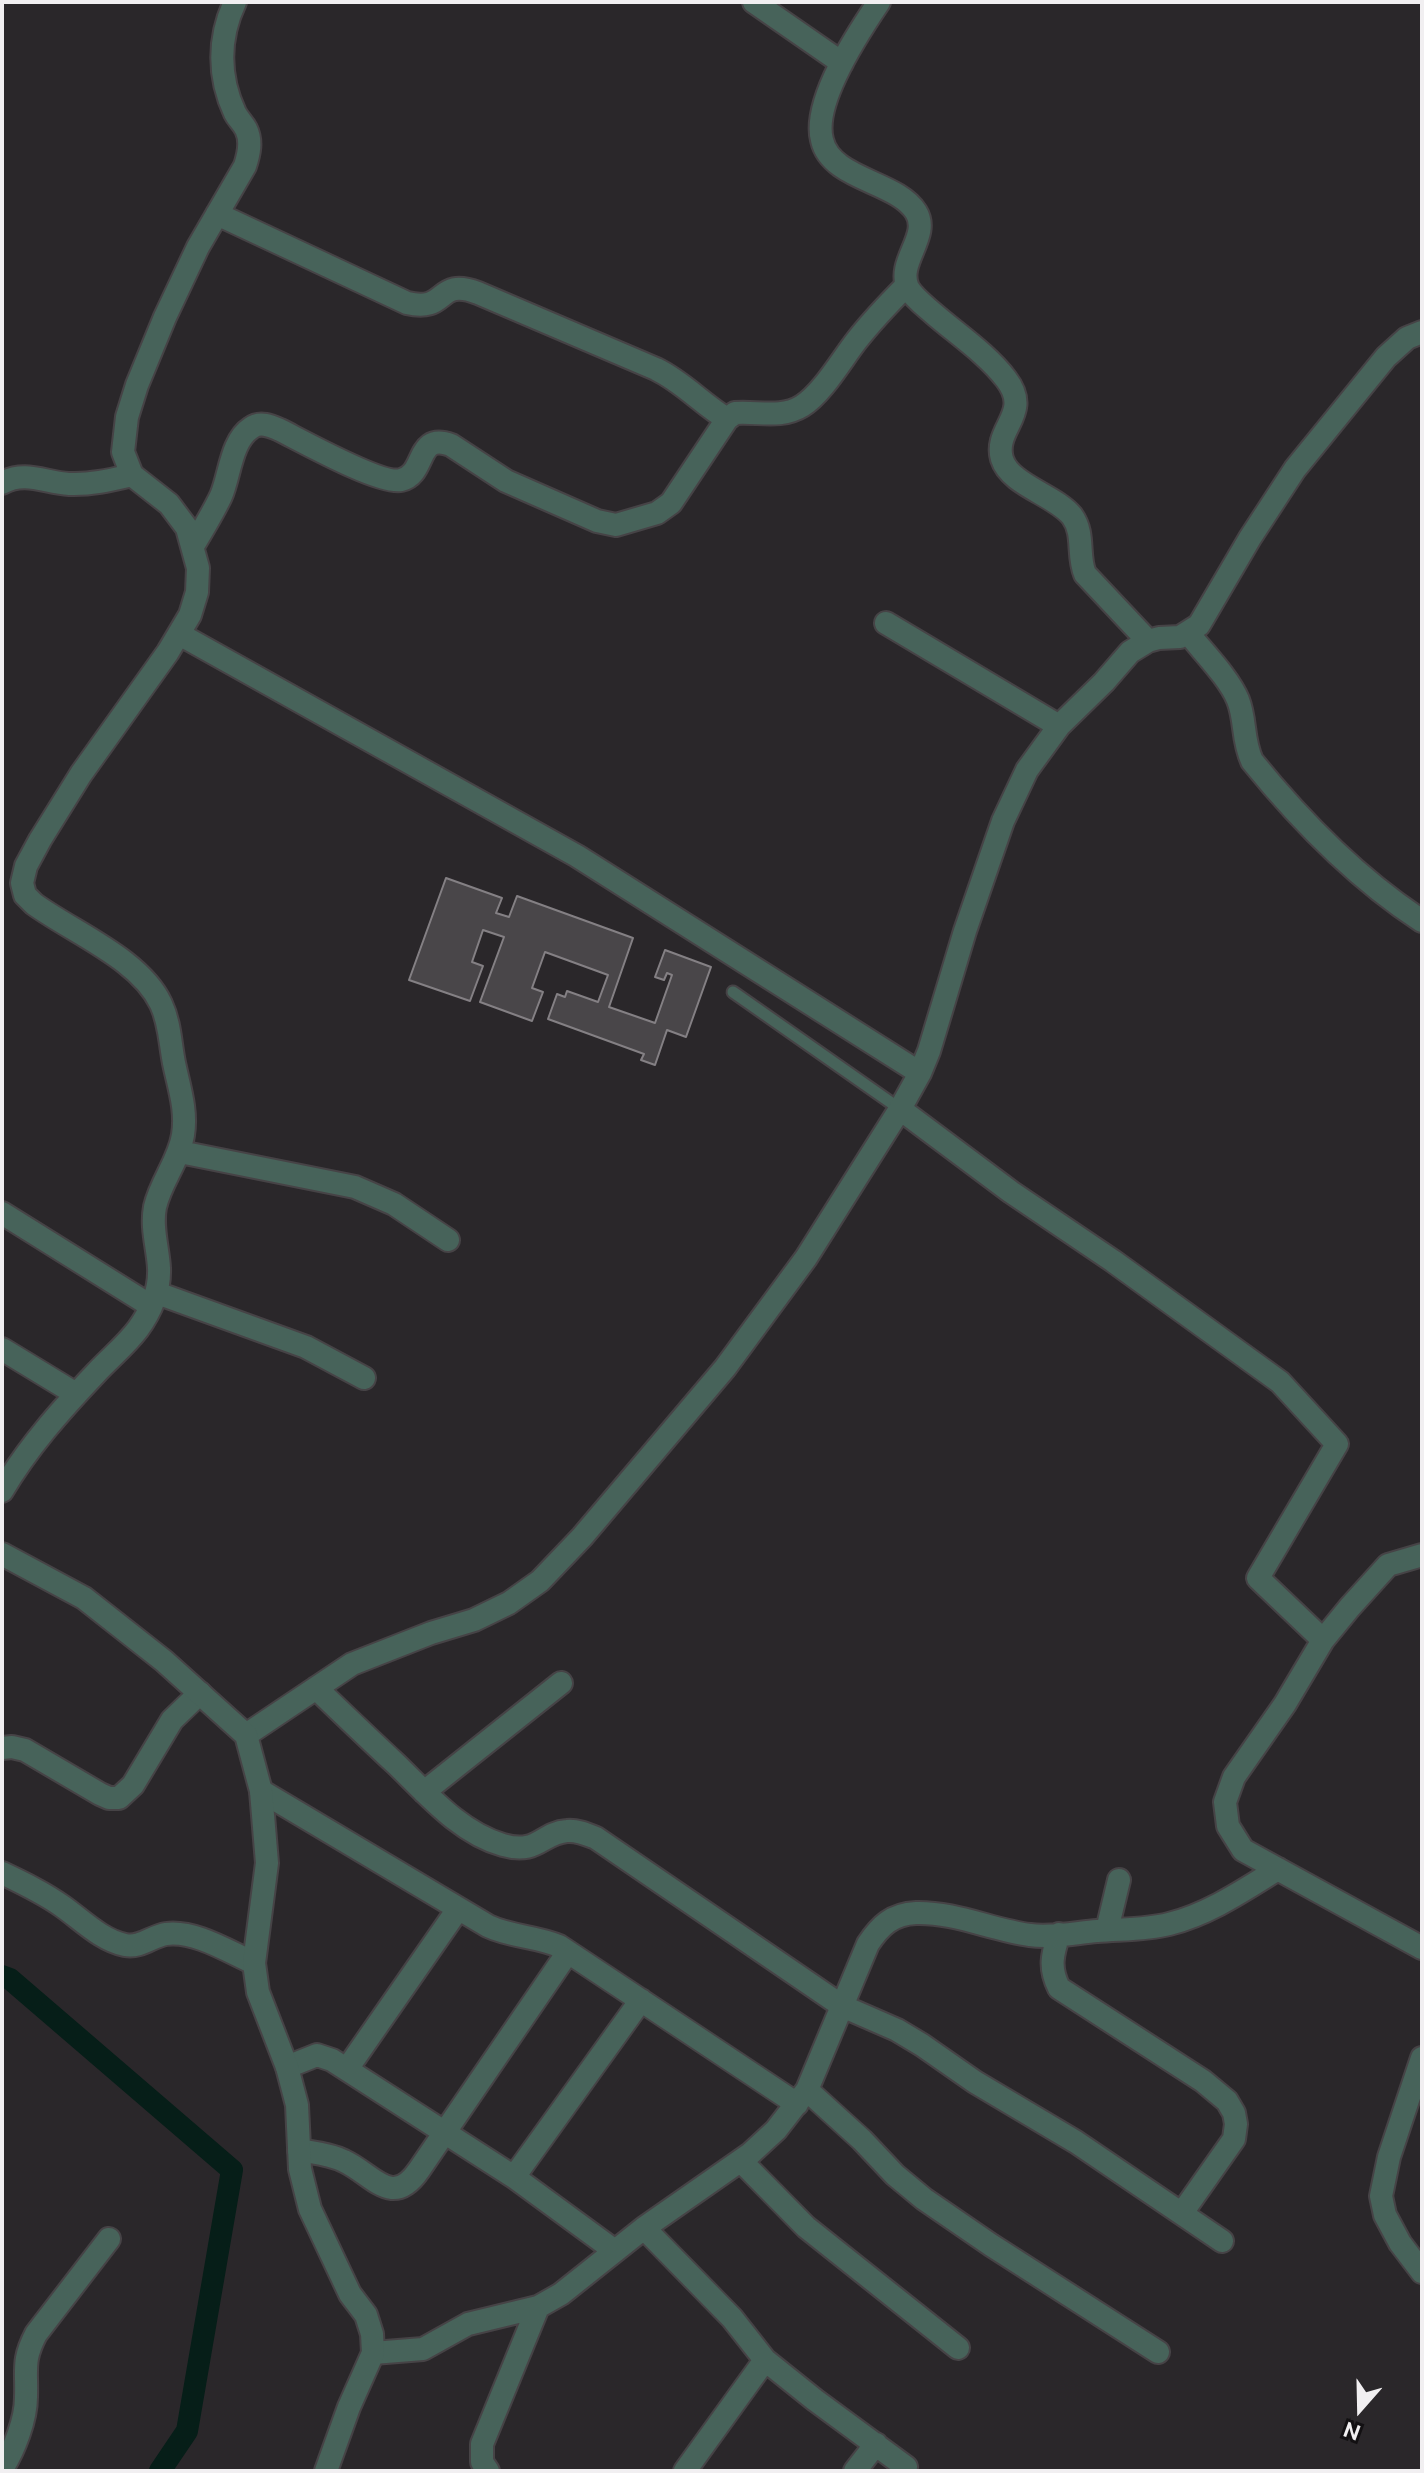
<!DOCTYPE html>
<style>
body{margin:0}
#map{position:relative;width:1424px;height:2473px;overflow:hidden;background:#2a272a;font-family:Ubuntu,sans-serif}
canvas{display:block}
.frame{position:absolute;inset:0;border:4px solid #f1eff1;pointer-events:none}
.north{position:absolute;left:1320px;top:2369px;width:80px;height:80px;-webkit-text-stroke:6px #121012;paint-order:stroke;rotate:200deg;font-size:22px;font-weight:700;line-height:32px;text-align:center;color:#f1eff1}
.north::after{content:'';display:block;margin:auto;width:28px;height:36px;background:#f1eff1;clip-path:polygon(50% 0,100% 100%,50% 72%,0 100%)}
</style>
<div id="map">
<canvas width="1424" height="2473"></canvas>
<div class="frame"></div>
<div class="north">N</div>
</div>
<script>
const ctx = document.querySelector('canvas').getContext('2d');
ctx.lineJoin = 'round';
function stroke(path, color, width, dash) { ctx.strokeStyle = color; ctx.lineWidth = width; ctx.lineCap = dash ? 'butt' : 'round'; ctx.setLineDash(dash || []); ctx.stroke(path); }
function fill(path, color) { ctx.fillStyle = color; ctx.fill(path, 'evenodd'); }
stroke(new Path2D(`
 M2 1976 10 1979 232 2170 187 2431 160 2471`), '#061e18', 22);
const building = new Path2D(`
 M446 878 502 898 496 913 509 917 517 896 633 938 609 1007 655 1023 672 975 667 973 664 980 655 977 665 950 711 967 686 1037 667 1030 655 1065 641 1060 644 1054 548 1019 557 994 565 997 567 991 598 1002 608 975 545 952 532 988 543 992 532 1021 480 1002 504 937 483 930 472 962 483 966 470 1001 409 980Z`);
fill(building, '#494649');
stroke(building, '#848084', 2);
const service = new Path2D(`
 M733 992 900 1109`);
const minor = new Path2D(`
 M754 2 842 63
 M879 2C858 33 812 102 822 140 831 180 897 181 916 212 931 236 896 262 908 288 914 298 925 306 934 314 957 334 987 354 1006 379 1033 414 993 428 1002 459 1010 485 1055 495 1072 516 1085 534 1077 555 1085 574L1148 641
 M217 214 407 303C449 313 435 277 478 293L656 369C683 382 702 404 727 419
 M2 483C25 470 46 483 69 484 91 485 111 480 132 475
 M193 546C203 529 213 513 221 496 230 475 231 441 251 428 260 421 271 426 280 430 302 441 381 485 401 480 427 474 415 432 451 445L506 481 597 521 616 525 657 513 671 503 727 419 735 413C757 411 781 419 802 406 822 394 842 359 857 340 872 321 889 303 907 285
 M886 623 1059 726
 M179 634 577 856 920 1073
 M1189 634C1204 653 1229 678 1238 700 1246 720 1242 739 1252 761 1299 819 1359 880 1422 921
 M900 1109 1011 1192 1113 1261 1280 1382 1337 1444 1258 1578 1323 1640
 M180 1152 355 1187 394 1204 448 1240
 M2 1213 151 1306
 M157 1293 306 1347 364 1378
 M2 1349 76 1394
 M2 1491C28 1447 61 1410 96 1373 109 1359 126 1345 138 1329 151 1311 160 1290 159 1268 158 1248 151 1228 155 1207 161 1181 179 1161 183 1135 187 1110 179 1087 174 1063 170 1043 170 1023 161 1004 140 959 74 933 34 904L25 895 22 883 26 866 40 840 81 774 168 652 190 615 197 592 198 568 187 528 169 504 132 475 123 452 127 417 137 385 165 317 198 247 245 166C249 154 252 141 246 129 243 123 238 119 235 113 218 77 218 38 235 2
 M1422 1555 1388 1565 1350 1607 1323 1640 1285 1704 1234 1777 1225 1802 1228 1826 1243 1850 1422 1948
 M316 1688C342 1713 369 1739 396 1764 427 1794 460 1833 503 1845 538 1855 541 1833 567 1831 577 1830 586 1834 596 1838L842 2006 897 2030 922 2045 975 2082 1076 2142 1222 2241
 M246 1735 352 1664 431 1633 474 1620 509 1603 540 1581 582 1537 725 1368 806 1258 900 1109 920 1073 929 1051 965 931 1003 821 1027 770 1059 726 1104 682 1130 652 1148 641 1159 638 1180 637 1199 625 1250 538 1295 469 1386 357 1407 338 1422 332
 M2 1748 12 1747 25 1750 100 1794 109 1798H119L133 1785 172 1720 200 1693
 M261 1791 488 1926C511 1937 536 1936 559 1946L797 2104
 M424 1792 561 1683
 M2 1873C23 1883 44 1893 62 1906 82 1920 101 1940 125 1945 141 1948 152 1936 166 1934 195 1930 229 1952 254 1963
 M1107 1930 1119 1880
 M1059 1934C1052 1955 1049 1968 1059 1988L1203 2081 1227 2101 1234 2113 1236 2124 1234 2139 1182 2213
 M1422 2058 1389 2157 1381 2196 1385 2215 1400 2243 1422 2272
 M287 2067 317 2055 332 2060 514 2177 615 2251
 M347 2069 458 1909
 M807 2090 862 2140 895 2175 924 2199 991 2245 1158 2352
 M299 2150C315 2153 330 2154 344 2161 374 2175 392 2209 419 2170L568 1952
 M741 2161 806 2227 958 2348
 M514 2177 641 2000
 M644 2228 732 2318 765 2360 815 2400 906 2467
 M373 2353 423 2349 468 2324 538 2307 561 2294 644 2228 750 2154 776 2130 807 2090 868 1944C880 1926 892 1914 916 1913 955 1912 992 1930 1030 1935 1051 1938 1075 1933 1097 1931 1121 1929 1146 1930 1169 1924 1209 1914 1244 1890 1278 1869
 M2 2469C14 2450 26 2420 26 2397 27 2369 22 2361 36 2334L109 2239
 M488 2471 482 2462V2444L538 2307
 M685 2471 765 2360
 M855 2471 876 2444`);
const tertiary = new Path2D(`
 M2 1554 84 1598 164 1661 246 1735 261 1791 267 1863 254 1963 258 1992 287 2067 297 2105 300 2169 310 2209 350 2294 366 2315 372 2334 373 2353 349 2407 326 2471`);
stroke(service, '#464346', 15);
stroke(minor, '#464346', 26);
stroke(tertiary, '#464346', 26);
stroke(service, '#47635a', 11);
stroke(minor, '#47635a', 22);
stroke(tertiary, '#47635a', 22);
</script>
